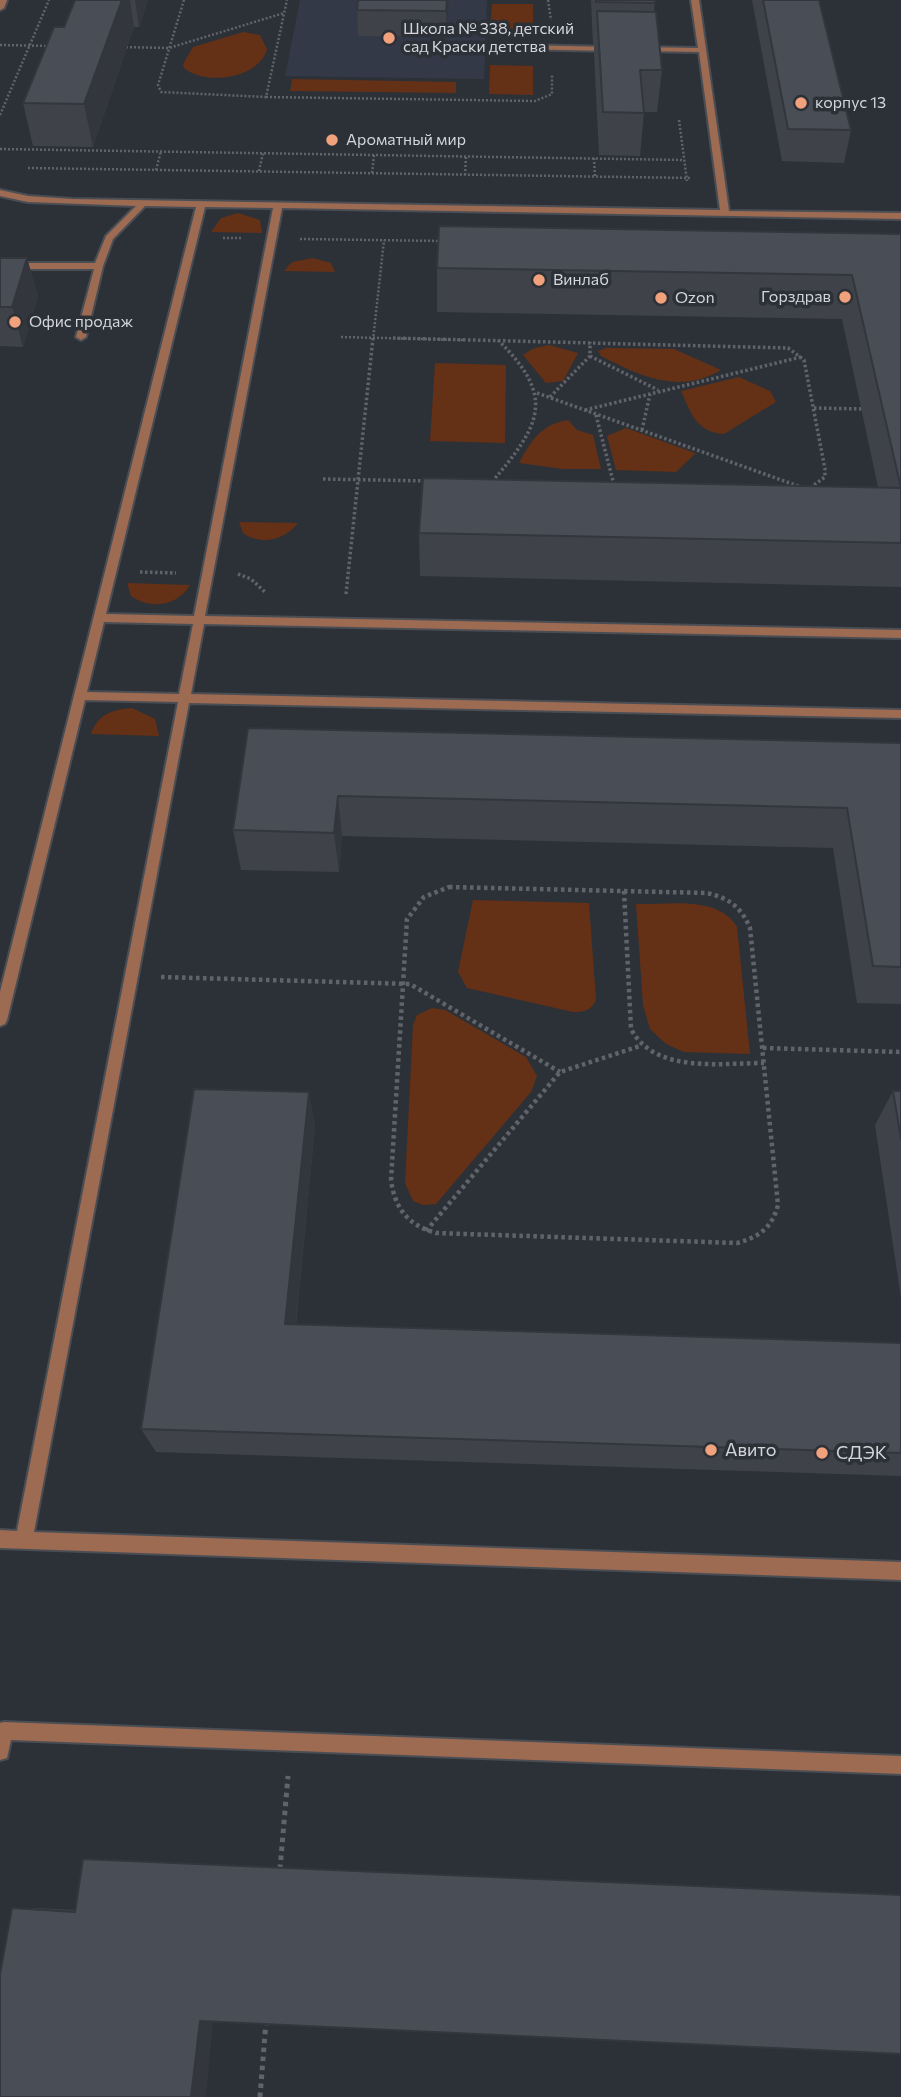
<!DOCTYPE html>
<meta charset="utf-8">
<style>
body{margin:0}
canvas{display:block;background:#2c3037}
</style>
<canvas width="901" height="2097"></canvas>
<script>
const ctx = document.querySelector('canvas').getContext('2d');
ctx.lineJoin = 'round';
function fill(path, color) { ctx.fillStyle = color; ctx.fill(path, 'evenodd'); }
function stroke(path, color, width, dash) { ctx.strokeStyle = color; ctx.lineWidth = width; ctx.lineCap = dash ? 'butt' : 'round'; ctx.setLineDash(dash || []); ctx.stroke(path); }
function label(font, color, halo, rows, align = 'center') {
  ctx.font = font + ' Commissioner,sans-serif'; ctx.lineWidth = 7; ctx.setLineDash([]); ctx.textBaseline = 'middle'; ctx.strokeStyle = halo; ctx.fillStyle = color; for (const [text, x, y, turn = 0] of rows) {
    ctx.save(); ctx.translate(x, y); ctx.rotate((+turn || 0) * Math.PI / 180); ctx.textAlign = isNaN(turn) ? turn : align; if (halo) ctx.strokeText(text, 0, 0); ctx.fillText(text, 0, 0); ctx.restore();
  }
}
fill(new Path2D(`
 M300 0H487L484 79 285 76Z`), '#333947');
fill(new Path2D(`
 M492 4H533V30L490 29Z
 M243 32 260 35 267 49C259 79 205 86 184 68L183 64 193 47Z
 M490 65 533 66V95L489 94Z
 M292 79 456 82V93L290 91Z
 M238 213 260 220 262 233 211 232 221 218Z
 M313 258 331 263 335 272 284 271 292 262Z
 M549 345 578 353 563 381 546 383 523 355 532 349Z
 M606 348 674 349 721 370C679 395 640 376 601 356L598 351Z
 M435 363 506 365 505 443 430 441Z
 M739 377 770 391 776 402 724 434C696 432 691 413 681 391Z
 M568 420 577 430 593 435 601 469H563L519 463C532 440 540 425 568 420Z
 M626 428 695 453H696L676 472 616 470 607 436Z
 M239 522 298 523C285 540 261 546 243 533Z
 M127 583 190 585C178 606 150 610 131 596Z
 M132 708 155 719 159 736 91 734C97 715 113 709 132 708Z
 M473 900 589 903 596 1000C591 1011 584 1012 573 1012L467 988 458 972Z
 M636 904C669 905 718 895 737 927L750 1054 684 1052 666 1044 650 1029 643 1005Z
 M432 1008 445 1010 526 1057 537 1076 531 1092 436 1204 423 1205 413 1201 405 1183 413 1025 417 1015Z`), '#643016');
const lane = new Path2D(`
 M0 0H7L4 8 0 10Z
 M691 0H699L729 211 901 213V219L282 208 205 616 901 630V638L204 624 191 694 901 710V718L189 703 34 1532 901 1562V1580L0 1548V1530L17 1531 178 702 85 700 7 1020 5 1024 0 1026V992L196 207 145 206 113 239 103 266 86 337 81 340 76 337 94 269H0V263H95L106 236 136 206 28 202 0 196V190L28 196 72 199 720 210 699 52 643 51 639 49 643 47 698 48ZM205 207 273 208 194 616 106 614ZM104 622 193 624 179 694 87 692Z
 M518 45 613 47 617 49 613 51 515 49V45Z
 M4 1722 901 1756V1774L11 1740 7 1758 0 1760V1723Z`);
stroke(lane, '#4a4e54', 4);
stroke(new Path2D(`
 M184 0 158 85 161 92 266 97 287 0
 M548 0 551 20
 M0 45 50 46
 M122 47 169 48 284 13
 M266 97 535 101 552 94V75
 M0 115 49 0
 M679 120 687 181
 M0 149 684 160
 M594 158 595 177
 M28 168 691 178
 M156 170 161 151
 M259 171 263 153
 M372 173 374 155
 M465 175 466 156
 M223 238H242
 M300 239 442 241
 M341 337 465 340
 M373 340 384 240`), '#60646a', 2.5, [2, 2]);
stroke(new Path2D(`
 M393 338 788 348 804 360 825 469V477L811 487
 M590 356 658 390
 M537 393 801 487
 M550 397 590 356V342
 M814 408 866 409
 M585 410 801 357
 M596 415 614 485
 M642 430 650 394
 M323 479 428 481
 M492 482C540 425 557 398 498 340
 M140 572 176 573
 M238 574 251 579 265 592
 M346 594 373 338`), '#60646a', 3.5, [2.5, 2.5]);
stroke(new Path2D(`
 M449 887 707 893C729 898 741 907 750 928L778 1205C772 1228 759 1237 737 1243L436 1233C408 1225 395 1209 391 1180L407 919 424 897Z
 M624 891 631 1029C655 1074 720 1063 764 1063
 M161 977 410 984 560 1072
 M763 1048 901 1052
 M426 1231 560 1072 640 1046`), '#60646a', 4.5, [3.5, 3.5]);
stroke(new Path2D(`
 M280 1869 288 1776
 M260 2097 266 2021`), '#60646a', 5, [4.5, 4.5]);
fill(lane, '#9d6a52');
fill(new Path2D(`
 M75 0H148L139 27H134L93 147 33 146 23 103 64 27Z
 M449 0 446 37 358 36 357 10Z
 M591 0H655L654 12 662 70 657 112H644L640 156 599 155 594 53V44H593Z
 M752 0H819L851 130 844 163 782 161Z
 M901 234V587L420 576 419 533 878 487 842 319 437 312V268Z
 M0 258H27L38 297 23 347 0 346Z
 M248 728 901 743V1004L857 1003 833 848 342 836 339 872 241 870 233 830Z
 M893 1091H901V1298L875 1125Z
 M309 1092 315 1126 296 1325 901 1343V1476L156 1452 141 1429Z
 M12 1908H36L76 1910 901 2054Z`), '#3f4249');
fill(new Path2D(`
 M122 0H130L134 27 93 147 84 104Z
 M135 0H148L139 27Z
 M447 0H449L446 37V11Z
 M27 258 38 297 23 347 12 307Z
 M338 796 342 836 339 872 334 833Z
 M309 1092 315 1126 293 1351 285 1324Z
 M214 2014 206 2097H191L200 2021Z`), '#33363c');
const building = new Path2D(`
 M75 0H122L84 104 23 103 54 27H64Z
 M358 0H447L446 11 357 10Z
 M596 0H655V3L596 2Z
 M763 0H819L851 130 788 129Z
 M597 11 656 12 662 70H640L644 113 603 112Z
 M439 226 901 234V543L419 533 423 478 901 488 852 275 437 268Z
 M0 258H27L12 307H0Z
 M248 728 901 743V967L873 966 847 808 338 796 334 833 233 830Z
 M194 1089 309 1092 285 1324 901 1343V1453L141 1429Z
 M893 1091H901V1139Z
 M83 1859 901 1895V2054L200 2021 191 2097H0V1974L12 1908 75 1912Z`);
fill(building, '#494d55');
stroke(building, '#33363c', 2);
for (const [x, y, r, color] of [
 [389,38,7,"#f1a17c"],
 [801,103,7,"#f1a17c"],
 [332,140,7,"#f1a17c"],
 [539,280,7,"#f1a17c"],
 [845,297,7,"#f1a17c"],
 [661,298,7,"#f1a17c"],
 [15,322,7,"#f1a17c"],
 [711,1450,7,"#f1a17c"],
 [822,1453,7,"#f1a17c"]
]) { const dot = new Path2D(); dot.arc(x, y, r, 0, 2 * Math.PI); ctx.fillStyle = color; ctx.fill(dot); stroke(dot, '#2c3037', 2.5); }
label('16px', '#d3d5da', '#2c3037', [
 ["Школа № 338, детский",403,29],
 ["сад Краски детства",403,47],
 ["корпус 13",815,103],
 ["Ароматный мир",346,140],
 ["Винлаб",553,280],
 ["Горздрав",831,297,"right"],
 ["Ozon",675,298],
 ["Офис продаж",29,322]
], 'left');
label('18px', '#d3d5da', '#2c3037', [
 ["Авито",725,1450],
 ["СДЭК",836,1453]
], 'left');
</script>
